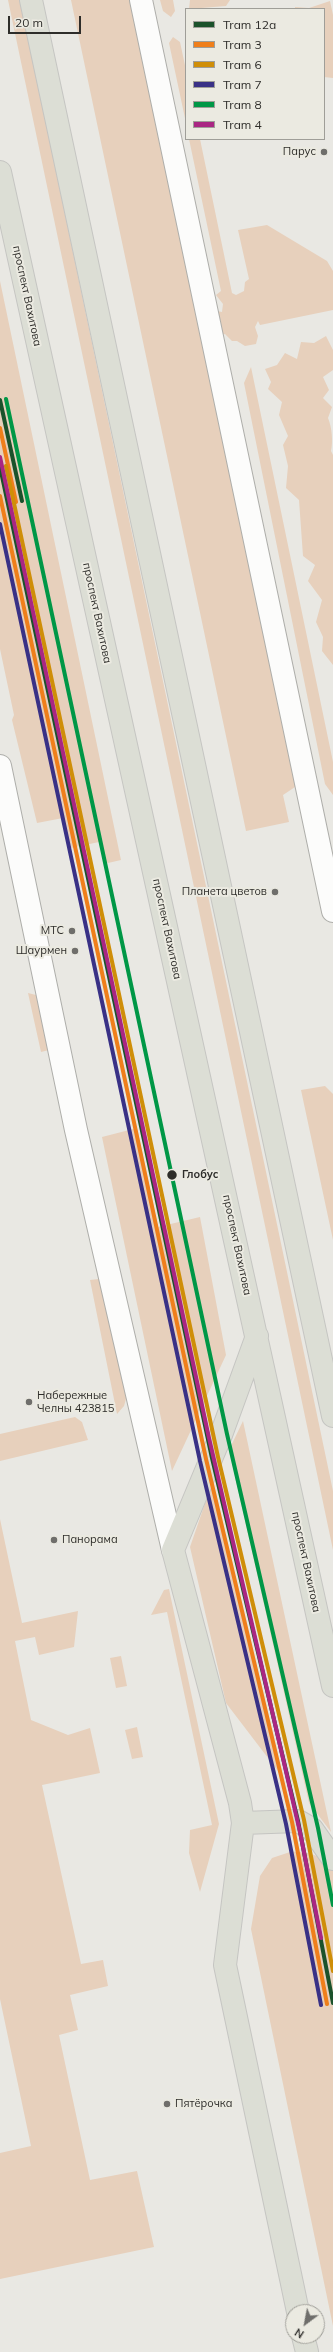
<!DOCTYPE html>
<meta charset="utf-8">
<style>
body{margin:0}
#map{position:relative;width:333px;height:2352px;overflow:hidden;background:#e9e8e3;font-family:Mulish,sans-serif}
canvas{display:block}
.legend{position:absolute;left:185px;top:8px;width:140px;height:132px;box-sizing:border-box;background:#ebeae1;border:1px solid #9f9e98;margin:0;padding:5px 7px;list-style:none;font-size:12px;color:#2e2d2a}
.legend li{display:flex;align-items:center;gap:8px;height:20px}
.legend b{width:20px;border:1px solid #9f9e98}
.north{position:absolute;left:285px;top:2304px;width:40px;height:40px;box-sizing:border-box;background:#ebeae1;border:1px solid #9f9e98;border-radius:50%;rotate:212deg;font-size:11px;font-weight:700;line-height:16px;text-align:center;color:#2e2d2a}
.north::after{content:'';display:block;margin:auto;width:14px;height:18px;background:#6f6e6b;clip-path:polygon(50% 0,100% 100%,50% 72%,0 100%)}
.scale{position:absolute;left:8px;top:16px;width:73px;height:18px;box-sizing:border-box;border:2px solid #2e2d2a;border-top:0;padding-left:5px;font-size:12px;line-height:14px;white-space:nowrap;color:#2e2d2a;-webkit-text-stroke:3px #ebeae1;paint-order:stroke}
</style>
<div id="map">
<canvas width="333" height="2352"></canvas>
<ul class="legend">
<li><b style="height:5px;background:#1b522b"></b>Tram 12а</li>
<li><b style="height:5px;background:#ef7f1b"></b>Tram 3</li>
<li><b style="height:5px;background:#cf8e08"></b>Tram 6</li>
<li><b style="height:5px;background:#393186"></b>Tram 7</li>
<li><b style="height:5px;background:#009746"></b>Tram 8</li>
<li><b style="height:5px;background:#a92683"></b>Tram 4</li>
</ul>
<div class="north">N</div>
<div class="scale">20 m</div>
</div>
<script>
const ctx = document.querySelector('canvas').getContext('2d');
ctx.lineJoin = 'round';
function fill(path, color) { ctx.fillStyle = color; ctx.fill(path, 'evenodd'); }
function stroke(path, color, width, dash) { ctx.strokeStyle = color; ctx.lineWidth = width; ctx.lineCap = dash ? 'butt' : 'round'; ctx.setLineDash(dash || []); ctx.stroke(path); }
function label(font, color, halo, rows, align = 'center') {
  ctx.font = font + ' Mulish,sans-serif'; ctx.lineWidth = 4; ctx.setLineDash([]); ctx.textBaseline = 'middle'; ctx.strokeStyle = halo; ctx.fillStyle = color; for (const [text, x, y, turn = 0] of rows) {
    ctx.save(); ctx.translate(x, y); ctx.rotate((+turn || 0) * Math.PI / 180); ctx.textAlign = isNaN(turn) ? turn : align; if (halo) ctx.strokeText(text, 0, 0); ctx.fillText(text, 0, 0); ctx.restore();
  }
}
fill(new Path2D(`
 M8 0H20L333 1491V1550Z
 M71 0H131L298 785 283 795 289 822 246 831Z
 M160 0H173L175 11 171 17 163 11Z
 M190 0H230L226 6 189 9Z
 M330 1 333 15V78L324 77V9H295V7L309 8Z
 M173 37 180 42 186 70V123L169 43Z
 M189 139H200L232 293 236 295 244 291 245 282 249 279 238 230 267 225 327 261 333 271V310L260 325 258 321 255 327 258 336 256 344 245 346 237 341H232L225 334 218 336 217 311 222 312 223 304 216 295 221 291Z
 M0 281 121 860 108 863 103 860 99 842 71 848 63 818 37 823 12 720 14 715 0 649Z
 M326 336 333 350V370L323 377 329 390 323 398 332 407 328 418C332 427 333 442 331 451L333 455V665L322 651 323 637 316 622 322 600 308 581 315 565 303 556 299 500 286 488 288 466 283 445 288 436 279 415 282 402 268 389 271 382 265 369 277 365 285 353 297 359 301 342 314 343Z
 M251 367 333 762V795L325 784 244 383Z
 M28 993 40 996 53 1049 41 1052Z
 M325 1086 333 1094V1240L301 1090Z
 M137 1128 158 1227 200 1217 226 1355 172 1471 102 1137Z
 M99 1279 127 1395 124 1406 117 1414 90 1280Z
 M75 1417 82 1422 88 1440 0 1461V1434Z
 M243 1421 331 1832 309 1803 229 1450Z
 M212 1483 281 1775 226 1703 190 1547Z
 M0 1519 22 1623 78 1611 74 1647 39 1655 35 1637 15 1641 31 1720 68 1735 90 1728 100 1773 42 1785 81 1964 103 1960 108 1986 70 1995 78 2030 59 2035 90 2180 137 2171 154 2247 0 2279V2153L31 2146 0 1999Z
 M169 1589 219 1824 200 1892 189 1853 190 1830 212 1825 167 1612 151 1615 164 1590Z
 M121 1656 127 1686 116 1688 110 1658Z
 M137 1727 143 1757 132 1759 125 1730Z
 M290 1852C308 1851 323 1855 333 1871V2326L251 1929 260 1876 272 1858Z`), '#e7d0bc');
const minor = new Path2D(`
 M141 0 333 911
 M0 766 76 1130 173 1550`);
const major = new Path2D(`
 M31 0 333 1416
 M0 172 333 1686
 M257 1336 221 1435 173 1550 240 1803 243 1823 225 1965 298 2312
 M243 1823 298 1821 312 1829 333 1859
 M303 2336 307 2352`);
stroke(minor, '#aeaeaa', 24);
stroke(major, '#c5c5c2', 24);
stroke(minor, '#fcfcfb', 22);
stroke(major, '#dcded5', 22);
stroke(new Path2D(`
 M0 400 22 501
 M0 467 212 1458 298 1821 333 2003`), '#1b522b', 4);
stroke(new Path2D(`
 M0 428 16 502
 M0 496 206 1459 292 1822 327 2004`), '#ef7f1b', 4);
stroke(new Path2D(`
 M6 466 218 1457 304 1820 333 1971`), '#cf8e08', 4);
stroke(new Path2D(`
 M0 524 200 1461 286 1824 321 2005`), '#393186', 4);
stroke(new Path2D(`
 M6 399 227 1434 318 1828 333 1905`), '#009746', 4);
stroke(new Path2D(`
 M0 457 209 1438 300 1832 321 1938`), '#a92683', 4);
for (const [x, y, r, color] of [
 [324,152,4,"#6f6e6b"],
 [275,892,4,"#6f6e6b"],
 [72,931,4,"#6f6e6b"],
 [75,951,4,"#6f6e6b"],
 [172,1175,5.5,"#2e2d2a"],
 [29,1402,4,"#6f6e6b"],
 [54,1540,4,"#6f6e6b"],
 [167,2104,4,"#6f6e6b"]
]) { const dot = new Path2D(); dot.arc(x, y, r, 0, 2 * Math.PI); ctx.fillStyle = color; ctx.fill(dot); stroke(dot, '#ebeae1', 1.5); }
label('11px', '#2e2d2a', '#ebeae1', [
 ["Парус",316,152],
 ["Планета цветов",267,892],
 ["МТС",64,931],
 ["Шаурмен",67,951],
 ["Набережные",37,1396,"left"],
 ["Челны 423815",37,1409,"left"],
 ["Панорама",62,1540,"left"],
 ["Пятёрочка",175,2104,"left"]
], 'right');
label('11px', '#2e2d2a', '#ebeae1', [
 ["проспект Вахитова",27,296,78],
 ["проспект Вахитова",97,613,78],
 ["проспект Вахитова",167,929,78],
 ["проспект Вахитова",237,1245,78],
 ["проспект Вахитова",306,1562,78]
]);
label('bold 11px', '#2e2d2a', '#ebeae1', [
 ["Глобус",182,1175]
], 'left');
</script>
